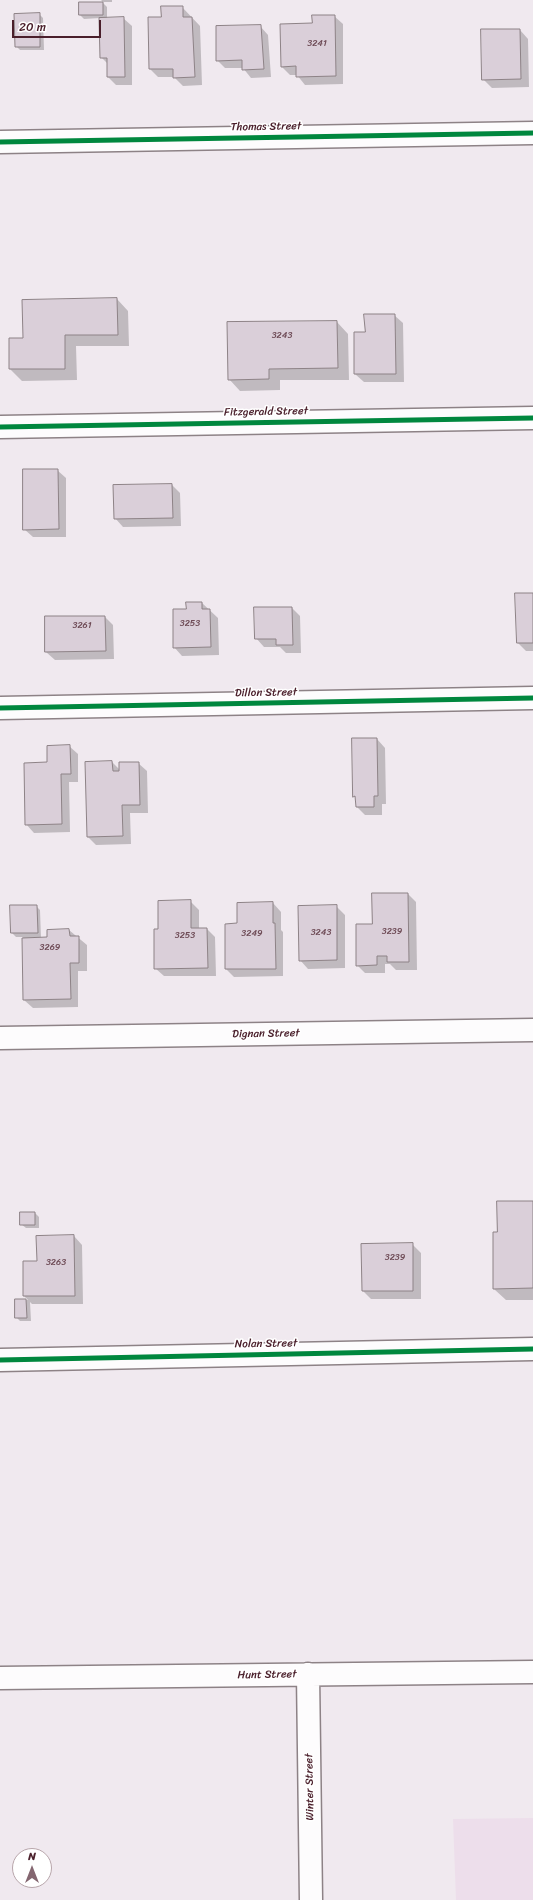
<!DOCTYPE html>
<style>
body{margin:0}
#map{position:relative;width:533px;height:1900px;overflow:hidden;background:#f0e9ef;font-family:Sriracha,sans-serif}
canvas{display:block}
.north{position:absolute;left:12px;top:1848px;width:40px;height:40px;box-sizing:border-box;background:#fff;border:1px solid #b7a5aa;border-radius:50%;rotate:0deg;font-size:11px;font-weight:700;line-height:16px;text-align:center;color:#4a1f2b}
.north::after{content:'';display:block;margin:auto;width:14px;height:18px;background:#846670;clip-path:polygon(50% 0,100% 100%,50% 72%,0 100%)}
.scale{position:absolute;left:12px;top:20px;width:89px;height:18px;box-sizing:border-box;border:2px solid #4a1f2b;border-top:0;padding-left:5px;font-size:12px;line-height:14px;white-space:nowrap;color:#4a1f2b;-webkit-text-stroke:3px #fff;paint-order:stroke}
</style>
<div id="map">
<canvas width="533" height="1900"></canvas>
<div class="north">N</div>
<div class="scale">20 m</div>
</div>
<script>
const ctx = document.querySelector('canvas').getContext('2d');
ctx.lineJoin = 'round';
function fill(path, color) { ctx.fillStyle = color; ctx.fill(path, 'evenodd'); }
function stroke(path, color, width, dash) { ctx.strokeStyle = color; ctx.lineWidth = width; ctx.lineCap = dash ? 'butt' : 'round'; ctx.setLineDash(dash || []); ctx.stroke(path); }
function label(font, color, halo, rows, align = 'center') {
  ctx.font = font + ' Sriracha,sans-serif'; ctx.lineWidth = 3; ctx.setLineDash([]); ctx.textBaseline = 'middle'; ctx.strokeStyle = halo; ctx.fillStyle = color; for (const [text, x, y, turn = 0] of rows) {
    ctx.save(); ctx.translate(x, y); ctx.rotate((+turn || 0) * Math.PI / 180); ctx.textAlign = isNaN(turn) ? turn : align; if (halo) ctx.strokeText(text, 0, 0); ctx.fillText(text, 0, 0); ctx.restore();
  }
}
fill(new Path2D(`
 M533 1818V1900H456L453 1819Z`), '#eddeeb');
fill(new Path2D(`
 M101 0H112V2H103Z
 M103 3 107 7V18H123L132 26V85H116L108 77V64L101 57 100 18 84 19 80 15Z
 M182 7 200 26 202 85 183 86 174 77H158L150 69 162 18Z
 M39 14 43 18 44 50H20L16 46Z
 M334 16 343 24V84L305 85 297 75H290L282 67 313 24Z
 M260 26 268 35 271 77 251 78 243 68H225L217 60Z
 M520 30 528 39 529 87 492 88 483 79Z
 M117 299 128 311 129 346H76L77 380 22 381 10 369V339H24Z
 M394 315 403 323 404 382H364L355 374 366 333Z
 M337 322 348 334 349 380H280V390L240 391 229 379Z
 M57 470 66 478V537H33L24 529Z
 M172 485 180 493 181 526 123 527 115 518Z
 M533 593V651H526L518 643Z
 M202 603 218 618 219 655 182 656 174 647 187 610Z
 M292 608 300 616 301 653H286L280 647H264L256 638Z
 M105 617 113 625 114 659 55 660 46 652Z
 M377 739 385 748 386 804H382V815H365L357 807 356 799 354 796Z
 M69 746 78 754V782H69L70 832 34 833 26 824 48 763Z
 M112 762 120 770 138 763 147 771 148 813H130L131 844 96 845 88 837Z
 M408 894 416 902 417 970H396L390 964H385V973H365L357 965 373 925Z
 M190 901 199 910V929H207L215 937 216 976H164L155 968 159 930Z
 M273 903 281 912V930L283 932V976L234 977 226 969 238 924Z
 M11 906H36L40 910 41 939 48 938 69 930 87 945V971H78V1007L33 1008 24 1000 23 937H16L12 933Z
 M336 906 345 915V968L308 969 300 960Z
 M533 1202V1300H506L494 1289 498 1233Z
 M35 1213 39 1217V1228H26L21 1224Z
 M74 1236 82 1245 83 1304H32L30 1302 31 1321H20L16 1317V1300H28L24 1296 38 1262 37 1237Z
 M412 1244 421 1253V1299H371L363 1291Z`), '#0003');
const building = new Path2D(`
 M79 2H103V15H79Z
 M161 6H183V17H192L195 77 173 78V69H149L148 17H161Z
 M40 13V47H15L14 14Z
 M312 15H335L336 76 296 77V66L281 67 280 24 312 23Z
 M124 17 125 77H107V58H100L99 18Z
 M261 25 264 69 242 70V60L216 61V26Z
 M481 29H520L521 79 482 80Z
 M117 298 118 335H65V369H9V338H23L22 300Z
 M364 314H395L396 374H354V332H365Z
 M337 321 338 368 269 369V379L228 380 227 322Z
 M23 469H58L59 529 23 530Z
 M172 484 173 518 114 519 113 485Z
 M515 593H533V643H517Z
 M186 602H202V609H210L211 647 173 648V609H186Z
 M254 607H292L293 645H276V639H255Z
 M45 616H105L106 651 45 652Z
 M352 738H377L378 796H374V807H356L355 796 353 797Z
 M70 745 71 774H61L62 824 25 825 24 763 47 762V746Z
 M112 761 113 771H119V762H139L140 805H122L123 836 87 837 85 762Z
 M372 893H408L409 962H387V956H377V965L356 966V924H372Z
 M191 900V928H207L208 968 154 969V929H158V901Z
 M273 902V923H275L276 969H225V924L237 923V903Z
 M10 905H37L38 933H11Z
 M337 905V960L299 961 298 906Z
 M69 929 70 936H79V963H70L71 999 23 1000 22 938 47 937V930Z
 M497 1201H533V1288L493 1289V1232H497Z
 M20 1212H35V1225H20Z
 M74 1235 75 1296H23V1261H37L36 1236Z
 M413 1243V1291H362L361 1244Z
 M15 1299H26L27 1318H15Z`);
fill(building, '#dacfd9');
stroke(building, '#8d8286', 1);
const minor = new Path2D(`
 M0 142 533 133
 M0 427 533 418
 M0 708 533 698
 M0 1038 533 1030
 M0 1360 533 1349
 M308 1674 311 1900
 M0 1678 533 1672`);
stroke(minor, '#8d8286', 25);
stroke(minor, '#fdfcfd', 22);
stroke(new Path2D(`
 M0 142 533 133
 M0 427 533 418
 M0 708 533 698
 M0 1360 533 1349`), '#00873e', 5);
label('9px', '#6e4b56', null, [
 ["3241",317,44],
 ["3243",282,336],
 ["3253",190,624],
 ["3261",82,626],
 ["3239",392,932],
 ["3243",321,933],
 ["3249",252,934],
 ["3253",185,936],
 ["3269",50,948],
 ["3239",395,1258],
 ["3263",56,1263]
]);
label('11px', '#4a1f2b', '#fff', [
 ["Thomas Street",266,127,-1],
 ["Fitzgerald Street",266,412,-1],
 ["Dillon Street",266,693,-1],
 ["Dignan Street",266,1034,-1],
 ["Nolan Street",266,1344,-1],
 ["Hunt Street",267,1675,-1],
 ["Winter Street",310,1787,-91]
]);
</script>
